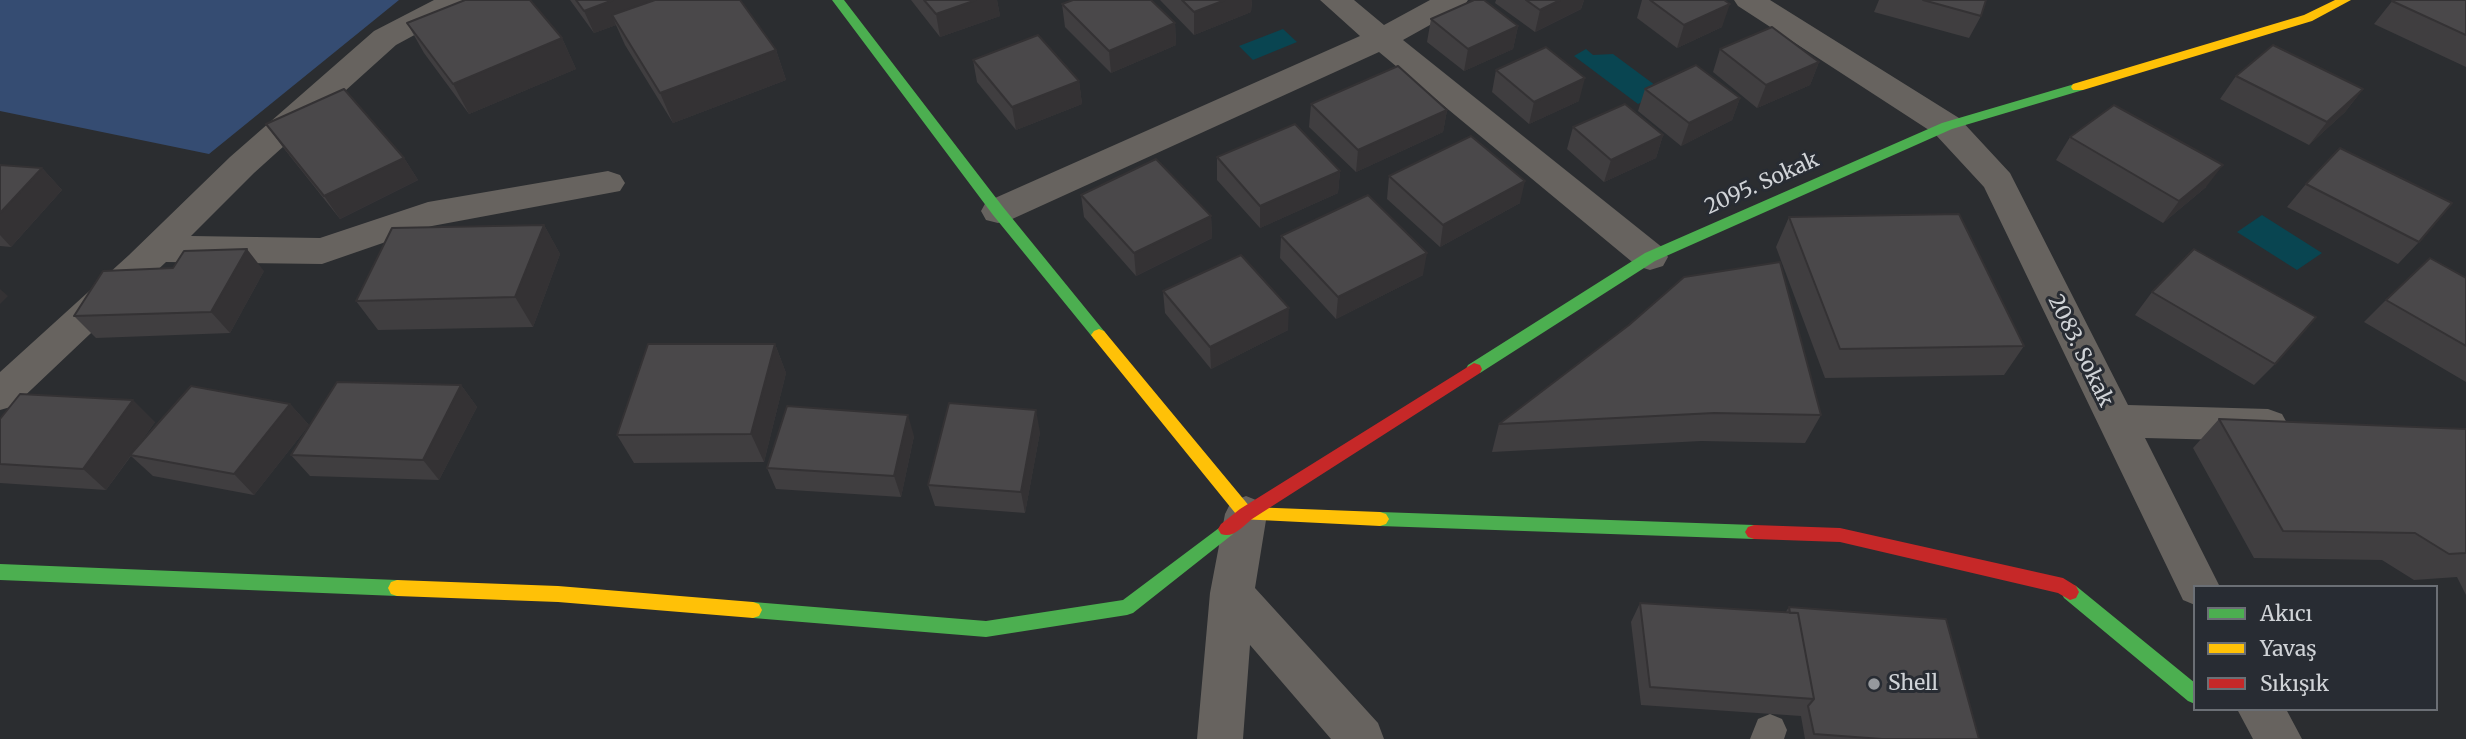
<!DOCTYPE html>
<meta charset="utf-8">
<style>
body{margin:0}
#map{position:relative;width:2466px;height:739px;overflow:hidden;background:#2b2d30;font-family:Merriweather,serif}
canvas{display:block}
.legend{position:absolute;left:2193px;top:585px;width:245px;height:126px;box-sizing:border-box;background:#282c33;border:2px solid #6b6f75;margin:0;padding:9px 12px;list-style:none;font-size:21px;color:#d0d3d7}
.legend li{display:flex;align-items:center;gap:14px;height:35px}
.legend b{width:35px;border:2px solid #6b6f75}
</style>
<div id="map">
<canvas width="2466" height="739"></canvas>
<ul class="legend">
<li><b style="height:9px;background:#4caf50"></b>Akıcı</li>
<li><b style="height:9px;background:#ffc107"></b>Yavaş</li>
<li><b style="height:9px;background:#c62828"></b>Sıkışık</li>
</ul>
</div>
<script>
const ctx = document.querySelector('canvas').getContext('2d');
ctx.lineJoin = 'round';
function fill(path, color) { ctx.fillStyle = color; ctx.fill(path, 'evenodd'); }
function stroke(path, color, width, dash) { ctx.strokeStyle = color; ctx.lineWidth = width; ctx.lineCap = dash ? 'butt' : 'round'; ctx.setLineDash(dash || []); ctx.stroke(path); }
function label(font, color, halo, rows, align = 'center') {
  ctx.font = font + ' Merriweather,serif'; ctx.lineWidth = 6; ctx.setLineDash([]); ctx.textBaseline = 'middle'; ctx.strokeStyle = halo; ctx.fillStyle = color; for (const [text, x, y, turn = 0] of rows) {
    ctx.save(); ctx.translate(x, y); ctx.rotate((+turn || 0) * Math.PI / 180); ctx.textAlign = isNaN(turn) ? turn : align; if (halo) ctx.strokeText(text, 0, 0); ctx.fillText(text, 0, 0); ctx.restore();
  }
}
fill(new Path2D(`
 M0 0H399L209 154 0 111Z`), '#354c72');
fill(new Path2D(`
 M1283 29 1297 42 1253 60 1239 46Z
 M1586 49 1593 55 1613 54 1663 91 1638 104 1574 56Z
 M2262 215 2322 253 2297 270 2237 232Z`), '#094551');
fill(new Path2D(`
 M1770 714 1782 719 1787 730 1784 739H1750L1758 719Z`), '#67635f');
fill(new Path2D(`
 M434 0H472L468 6 396 45 254 173 191 236 320 238 428 202 608 171 620 175 625 183 620 191 432 226 322 264 166 262 14 406 0 410V372L129 255 230 157 374 31Z
 M1320 0H1354L1384 25 1430 0H1468L1464 6 1403 40 1663 248 1668 257 1663 266 1650 270 1637 266 1379 52 1010 220 998 223 986 220 981 211 986 202 1360 36Z
 M1734 0H1770L1959 118 2010 173 2128 405 2268 409 2282 414 2288 425 2282 436 2268 441 2145 438 2220 587H2195V605L2183 600 1984 187 1935 134 1738 6Z
 M1246 496 1261 502 1267 514 1255 588 1378 723 1384 739H1331L1250 645 1243 739H1197L1210 593 1225 514 1231 502Z
 M2237 709H2286L2302 739H2253Z`), '#67635f');
fill(new Path2D(`
 M832 0H844L1003 207 1104 331 1107 335 1104 339H1094L993 215Z
 M2078 83 2083 84V90L1952 129 1655 261 1480 373H1468L1466 369 1468 365 1645 253 1942 123Z
 M1380 512 1754 525 1760 527 1763 532 1760 537 1754 539 1380 526 1374 524 1371 519 1374 514Z
 M1227 522 1233 524 1236 529 1233 534 1133 613 1127 615 986 637 753 618 747 616 744 610 747 604 753 602 986 621 1123 600Z
 M0 564 397 580 403 582 406 588 403 594 397 596 0 580Z
 M2070 584 2076 586 2195 683V704L2188 701 2064 598 2061 592 2064 586Z`), '#4caf50');
fill(new Path2D(`
 M2335 0H2351L2312 21 2083 90H2073L2071 87 2073 84 2304 15Z
 M1099 329 1104 331 1250 507 1380 512 1386 514 1389 519 1386 524 1380 526 1240 519 1094 339 1091 335 1094 331Z
 M397 580 558 586 753 602 759 604 762 610 759 616 753 618 558 602 397 596 391 594 388 588 391 582Z`), '#ffc107');
fill(new Path2D(`
 M1474 363 1480 365 1482 369 1480 373 1252 519C1243 526 1233 539 1221 534L1218 529 1221 524 1240 509Z
 M1754 525 1840 528 2063 578 2076 586 2079 592 2076 598 2070 600 2058 593 1840 542 1754 539 1748 537 1745 532 1748 527Z`), '#c62828');
fill(new Path2D(`
 M570 0H740L776 50 786 80 673 123 625 45 616 25 594 33Z
 M911 0H997L1000 16 940 37Z
 M1160 0H1252L1251 12 1194 35Z
 M1496 0H1584L1581 9 1535 32 1495 3Z
 M1642 0H1724L1722 27 1677 48 1637 18Z
 M1879 0H1986L1981 16 1969 38 1874 12Z
 M2393 0H2466V67L2374 24Z
 M1062 4 1175 23 1176 45 1111 73 1065 27Z
 M1431 19 1518 26 1513 49 1464 71 1427 42Z
 M407 23 562 38 576 69 469 114 424 53Z
 M1720 49 1819 62 1810 85 1757 108 1713 72Z
 M973 60 1079 81 1082 104 1016 130 977 82Z
 M1496 70 1579 101 1529 124 1492 92Z
 M2236 76 2363 89 2345 112 2309 145 2220 99Z
 M1645 89 1740 98 1732 120 1681 146 1638 111Z
 M1311 104 1447 110 1443 132 1356 172 1309 127Z
 M266 124 404 158 418 180 340 219 282 146Z
 M1573 127 1663 135 1656 158 1604 182 1567 149Z
 M2070 137 2206 187 2163 223 2056 160Z
 M1217 157 1340 171 1338 193 1260 228 1217 180Z
 M0 165 42 168 62 190 11 247 0 246Z
 M1389 176 1520 203 1440 247 1387 199Z
 M2306 184 2419 242 2398 264 2287 207Z
 M1081 195 1211 216 1212 238 1136 276 1084 217Z
 M1789 217 2024 346 2004 375 1825 378 1776 247Z
 M544 225 560 254 533 327 378 330 356 301Z
 M1281 236 1423 275 1336 319 1280 258Z
 M264 271 230 333 96 338 74 316Z
 M2466 278V382L2364 322 2386 300Z
 M1163 291 1288 330 1211 369 1165 313Z
 M2152 292 2275 364 2254 385 2135 315Z
 M1629 325 1821 415 1805 443 1701 441 1492 452 1499 424Z
 M775 344 786 373 764 462 634 463 617 435Z
 M461 385 477 407 439 480 310 476 291 455Z
 M290 404 309 425 254 495 153 476 131 456 106 490 0 483V419L155 422 135 450Z
 M2219 419 2466 429V595L2457 577 2414 580 2382 560 2254 558 2193 448Z
 M1040 432 1025 513 935 506 928 485Z
 M914 436 901 497 776 489 767 468Z
 M1640 603 1785 613 1789 607 1979 739H1805L1801 716 1641 705 1631 622Z`), '#403e40');
fill(new Path2D(`
 M613 0H682L612 15 616 25 594 33 584 11Z
 M976 0H997L1000 16 940 37 936 14Z
 M1225 0H1252L1251 12 1194 35V12Z
 M1560 0H1584L1581 9 1535 32 1540 10Z
 M1730 4 1722 27 1677 48 1684 25Z
 M1175 23 1176 45 1111 73 1109 51Z
 M1518 26 1513 49 1464 71 1468 49Z
 M562 38 576 69 469 114 453 84Z
 M776 50 786 80 673 123 660 93Z
 M1819 62 1810 85 1757 108 1766 85Z
 M1585 78 1579 101 1529 124 1534 102Z
 M1079 81 1082 104 1016 130 1012 107Z
 M2363 89 2345 112 2309 145 2327 122Z
 M1740 98 1732 120 1681 146 1689 123Z
 M1447 110 1443 132 1356 172 1358 150Z
 M1663 135 1656 158 1604 182 1611 160Z
 M404 158 418 180 340 219 324 196Z
 M2223 165 2206 187 2163 223 2179 201Z
 M42 168 62 190 11 247 0 235V213Z
 M1340 171 1338 193 1260 228V206Z
 M1525 181 1520 203 1440 247 1443 225Z
 M1211 216 1212 238 1136 276 1134 253Z
 M544 225 560 254 533 327 515 297Z
 M247 249 264 271 230 333 211 312Z
 M1427 253 1423 275 1336 319 1338 297Z
 M0 289 8 296 0 304Z
 M1289 308 1288 330 1211 369 1210 347Z
 M775 344 786 373 764 462 751 434Z
 M461 385 477 407 439 480 423 460Z
 M133 400 155 422 106 490 83 469Z
 M290 404 309 425 254 495 234 474Z
 M1036 410 1040 432 1025 513 1021 492Z
 M908 415 914 436 901 497 894 476Z`), '#343234');
const building = new Path2D(`
 M465 0H530L562 38 453 84 407 23Z
 M576 0H613L584 11Z
 M655 0H740L776 50 660 93 612 15Z
 M924 0H976L936 14Z
 M1073 0H1151L1175 23 1109 51 1062 4Z
 M1182 0H1225L1194 12Z
 M1474 0H1484L1518 26 1468 49 1431 19Z
 M1526 0H1560L1540 10Z
 M1650 0H1724L1730 4 1684 25Z
 M1923 0H1986L1981 16Z
 M2393 0H2466V35L2392 1Z
 M1772 27 1819 62 1766 85 1720 49Z
 M1038 35 1079 81 1012 107 973 60Z
 M2273 45 2363 89 2327 122 2236 76Z
 M1546 47 1585 78 1534 102 1496 70Z
 M1696 65 1740 98 1689 123 1645 89Z
 M1398 66 1447 110 1358 150 1311 104Z
 M344 89 404 158 324 196 266 124Z
 M1625 104 1663 135 1611 160 1573 127Z
 M2114 105 2223 165 2179 201 2070 137Z
 M1295 124 1340 171 1260 206 1217 157Z
 M1471 136 1525 181 1443 225 1389 176Z
 M2340 148 2452 203 2419 242 2306 184Z
 M1156 159 1211 216 1134 253 1081 195Z
 M0 165 42 168 0 213Z
 M1368 195 1427 253 1338 297 1281 236Z
 M1959 214 2024 346 1840 349 1789 217Z
 M544 225 515 297 356 301 392 228Z
 M247 249 211 312 74 316 103 271 173 268 184 251Z
 M2194 249 2316 317 2275 364 2152 292Z
 M1241 255 1289 308 1210 347 1163 291Z
 M2430 258 2466 278V346L2386 300Z
 M1780 262 1821 415 1714 413 1499 424 1629 325 1684 277Z
 M648 344H775L751 434 617 435Z
 M337 382 461 385 423 460 291 455Z
 M191 386 290 404 234 474 130 455Z
 M20 394 133 400 83 469 0 464V419Z
 M949 403 1036 410 1021 492 928 485Z
 M787 406 908 415 894 476 767 468Z
 M2219 419 2466 429V553L2449 554 2415 533 2283 531Z
 M1640 603 1798 613 1814 699 1650 687Z
 M1789 607 1946 619 1979 739H1882L1814 734 1808 706 1814 699 1798 613H1790Z`);
fill(building, '#4a484a');
stroke(building, '#343234', 2);
for (const [x, y, r, color] of [
 [1874,684,7,"#96999d"]
]) { const dot = new Path2D(); dot.arc(x, y, r, 0, 2 * Math.PI); ctx.fillStyle = color; ctx.fill(dot); stroke(dot, '#282c33', 2.5); }
label('21px', '#d0d3d7', '#282c33', [
 ["2095. Sokak",1762,184,-24],
 ["2083. Sokak",2080,351,64]
]);
label('21px', '#d0d3d7', '#282c33', [
 ["Shell",1888,684]
], 'left');
</script>
